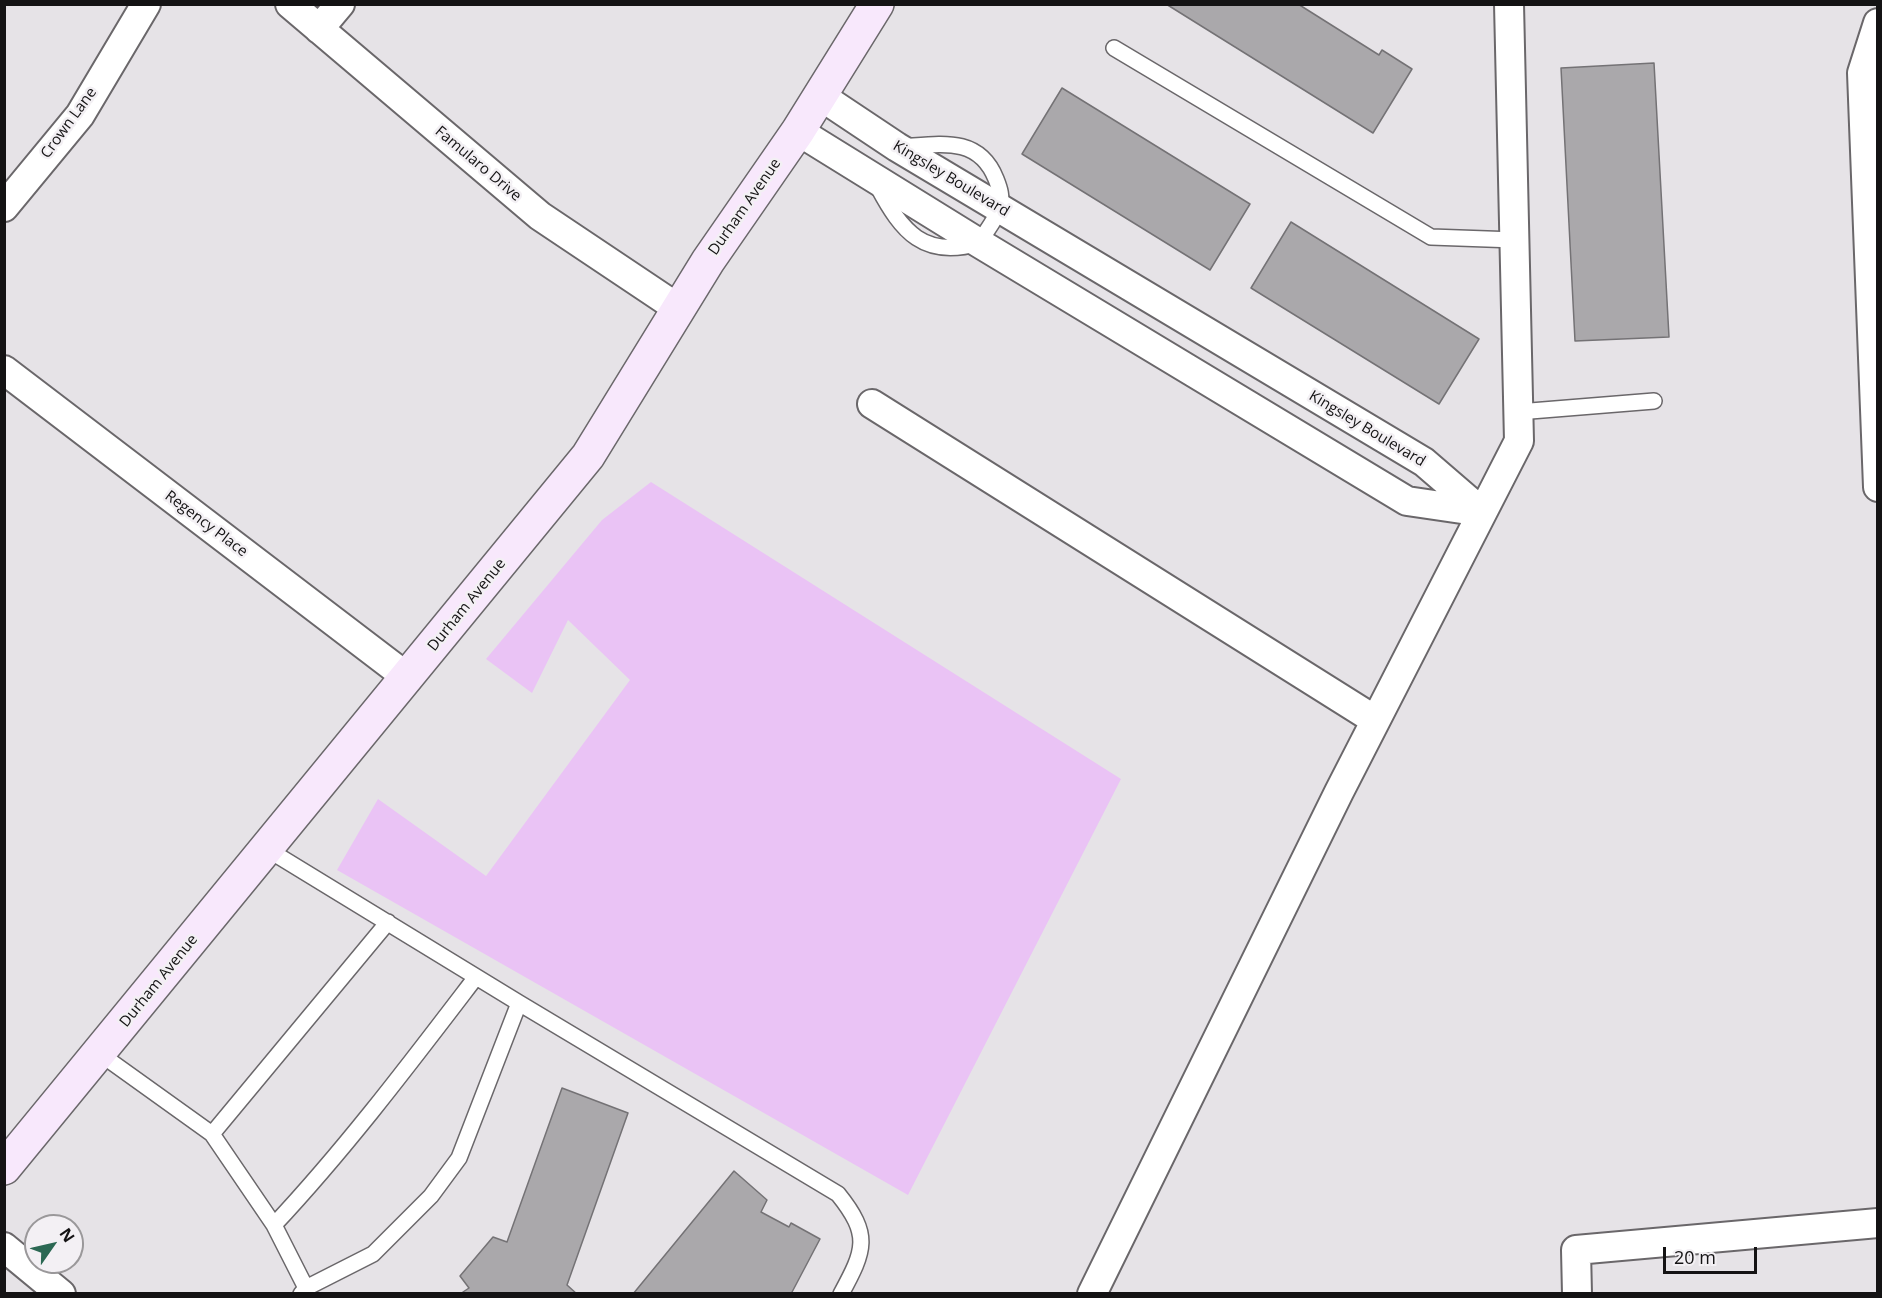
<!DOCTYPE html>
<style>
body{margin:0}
#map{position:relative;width:1882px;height:1298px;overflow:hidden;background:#e6e3e7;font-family:"Open Sans",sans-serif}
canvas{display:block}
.frame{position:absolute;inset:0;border:6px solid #141314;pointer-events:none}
.north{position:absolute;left:24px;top:1214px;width:60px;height:60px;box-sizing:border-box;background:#f3f0f4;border:2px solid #9a989a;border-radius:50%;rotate:56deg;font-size:16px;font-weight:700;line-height:24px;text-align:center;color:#141314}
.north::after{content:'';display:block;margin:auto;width:21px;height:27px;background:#2b6853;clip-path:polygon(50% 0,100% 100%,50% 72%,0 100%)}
.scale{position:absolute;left:1663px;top:1247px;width:94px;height:27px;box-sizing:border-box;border:3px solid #141314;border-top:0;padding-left:8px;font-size:18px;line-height:21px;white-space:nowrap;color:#141314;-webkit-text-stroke:4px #f3f0f4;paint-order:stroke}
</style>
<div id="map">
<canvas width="1882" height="1298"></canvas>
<div class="frame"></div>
<div class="north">N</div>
<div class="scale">20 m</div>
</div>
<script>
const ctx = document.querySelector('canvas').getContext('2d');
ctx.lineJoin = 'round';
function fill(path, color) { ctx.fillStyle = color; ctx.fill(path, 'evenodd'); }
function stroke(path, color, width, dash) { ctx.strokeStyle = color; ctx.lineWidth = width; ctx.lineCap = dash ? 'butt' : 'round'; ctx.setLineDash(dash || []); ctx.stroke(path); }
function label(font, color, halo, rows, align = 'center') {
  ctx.font = font + ' "Open Sans",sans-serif'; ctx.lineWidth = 5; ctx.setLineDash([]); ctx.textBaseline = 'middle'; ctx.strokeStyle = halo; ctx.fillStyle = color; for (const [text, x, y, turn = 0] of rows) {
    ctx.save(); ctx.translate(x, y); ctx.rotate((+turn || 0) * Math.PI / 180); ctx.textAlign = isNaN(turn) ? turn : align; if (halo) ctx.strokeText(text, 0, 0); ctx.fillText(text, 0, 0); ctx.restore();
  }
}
fill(new Path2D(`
 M651 482 1121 779 908 1195 337 870 378 799 486 876 630 680 568 620 532 693 486 659 602 520Z`), '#eac3f5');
const building = new Path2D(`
 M1166 4H1298L1379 55 1382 50 1412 69 1373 133Z
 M1654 63 1669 337 1575 341 1561 68Z
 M1062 88 1250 204 1210 270 1022 154Z
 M1291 222 1479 339 1439 404 1251 288Z
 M562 1088 628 1113 567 1285 577 1294H460L469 1288 460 1276 493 1237 507 1242Z
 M734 1171 767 1200 761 1212 789 1227 791 1223 820 1239 791 1294H633Z`);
fill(building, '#aaa8ab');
stroke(building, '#747275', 1.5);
const service = new Path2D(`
 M1114 48 1431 237 1515 240
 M878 187C902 232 924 259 979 243 985 232 997 219 1000 206 1002 196 1000 189 996 179 979 136 941 144 903 147
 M1518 412 1654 401
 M267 849 519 1003 838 1194C871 1235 865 1250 841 1294
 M99 1053 212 1134 274 1225 306 1288 301 1294
 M212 1134 388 922
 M274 1225C347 1147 411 1062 476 977
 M306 1288 373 1254 431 1196 459 1158 519 1003`);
const minor = new Path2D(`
 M290 4 540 216 679 309
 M1878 23 1862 73 1878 487
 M319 29 340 4
 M819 95 897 147 1424 462 1482 512
 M798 131 979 243 1407 501 1482 512
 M4 207 80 115 146 4
 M4 370 408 678
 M872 404 1375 720
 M4 1247 61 1294
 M1092 1294 1339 792 1519 441 1509 4
 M1577 1294 1576 1250 1878 1223`);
const secondary = new Path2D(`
 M4 1168 588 456 708 261 798 131 877 4`);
stroke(service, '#6a676a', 18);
stroke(minor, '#6a676a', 32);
stroke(secondary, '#6a676a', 36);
stroke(service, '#fff', 15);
stroke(minor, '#fff', 28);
stroke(secondary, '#f8e8fc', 33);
label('15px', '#141314', '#f3f0f4', [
 ["Crown Lane",69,123,-54],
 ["Famularo Drive",478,164,40],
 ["Kingsley Boulevard",951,179,31],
 ["Durham Avenue",745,207,-55],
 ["Kingsley Boulevard",1367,429,31],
 ["Regency Place",206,524,37],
 ["Durham Avenue",467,605,-51],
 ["Durham Avenue",159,981,-51]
]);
</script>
